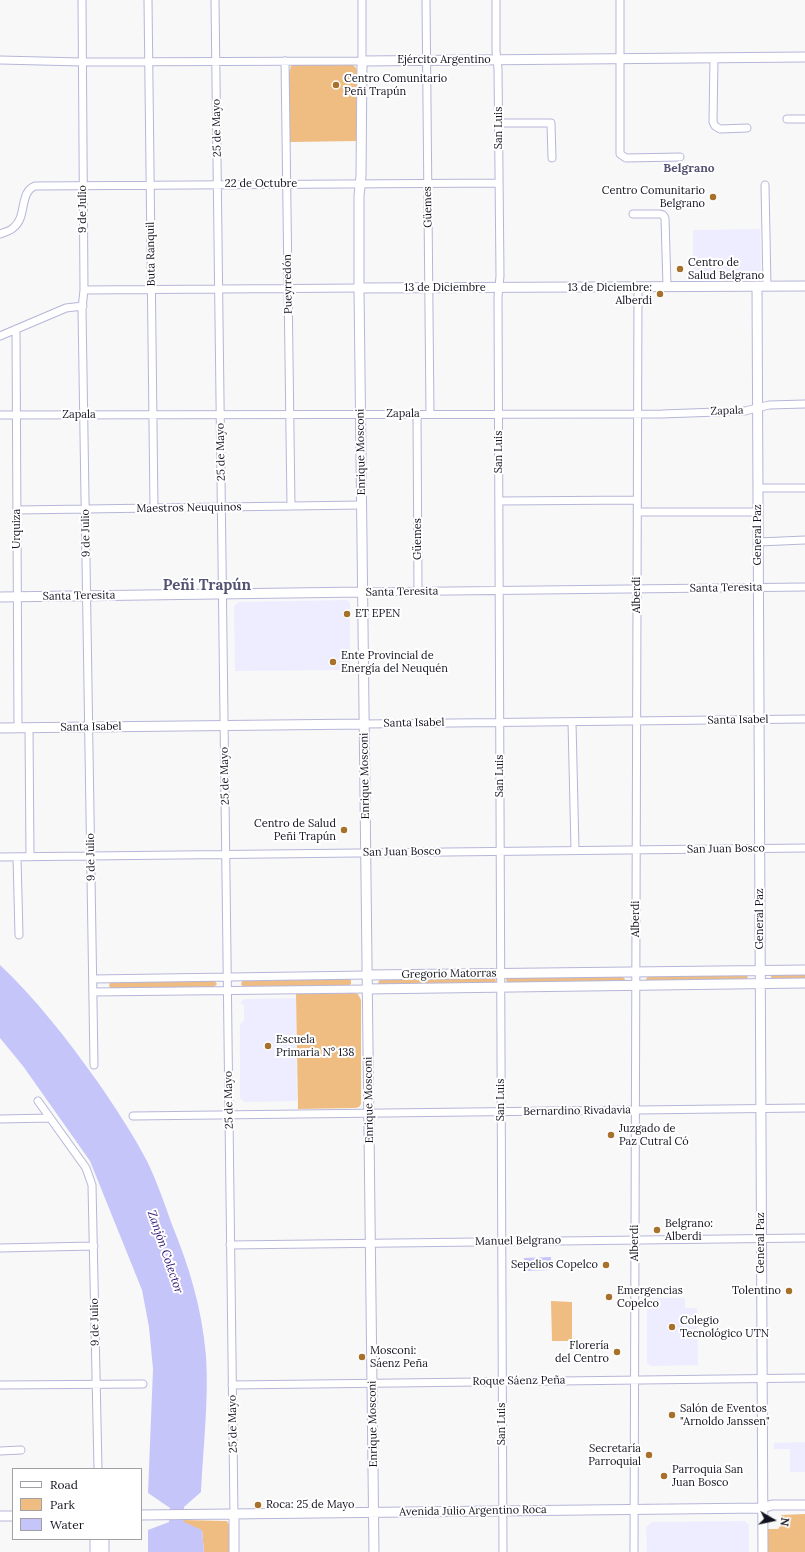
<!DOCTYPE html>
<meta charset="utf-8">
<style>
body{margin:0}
#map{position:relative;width:805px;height:1552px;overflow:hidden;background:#f8f8f8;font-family:Lora,serif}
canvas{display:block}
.legend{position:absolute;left:12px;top:1468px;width:130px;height:72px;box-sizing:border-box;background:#fff;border:1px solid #a1a1a5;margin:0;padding:5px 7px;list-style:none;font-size:12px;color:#13131f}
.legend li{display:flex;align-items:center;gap:8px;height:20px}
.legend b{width:20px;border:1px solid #a1a1a5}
.north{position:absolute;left:753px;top:1500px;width:40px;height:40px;-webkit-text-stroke:3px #fff;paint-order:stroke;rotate:99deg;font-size:11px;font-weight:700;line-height:16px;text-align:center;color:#13131f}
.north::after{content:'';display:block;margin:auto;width:14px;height:18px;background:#13131f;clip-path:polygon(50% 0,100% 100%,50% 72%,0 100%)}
</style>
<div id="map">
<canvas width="805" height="1552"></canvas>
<ul class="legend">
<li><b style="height:5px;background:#fff"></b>Road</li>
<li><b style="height:11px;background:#efbc82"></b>Park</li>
<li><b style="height:11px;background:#c6c5fa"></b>Water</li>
</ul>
<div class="north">N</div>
</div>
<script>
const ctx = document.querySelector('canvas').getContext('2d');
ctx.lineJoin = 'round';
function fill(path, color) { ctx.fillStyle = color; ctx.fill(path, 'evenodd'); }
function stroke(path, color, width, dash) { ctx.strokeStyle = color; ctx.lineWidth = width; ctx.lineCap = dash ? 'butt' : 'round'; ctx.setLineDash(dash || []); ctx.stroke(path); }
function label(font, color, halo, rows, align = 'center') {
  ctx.font = font + ' Lora,serif'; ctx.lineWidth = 4; ctx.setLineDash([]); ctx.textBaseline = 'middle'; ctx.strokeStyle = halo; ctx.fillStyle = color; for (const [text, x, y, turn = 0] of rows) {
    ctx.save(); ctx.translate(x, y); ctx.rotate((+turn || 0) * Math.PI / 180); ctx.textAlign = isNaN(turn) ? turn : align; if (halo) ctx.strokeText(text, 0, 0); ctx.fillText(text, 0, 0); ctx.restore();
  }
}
fill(new Path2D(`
 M760 229 761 270 757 273H740V277H731L728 274H706V277H693V230Z
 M347 600 350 603V670L235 671 234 606 239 602Z
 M296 998 297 1101 244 1102 240 1098V1024L244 1020V1006L240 1003 244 999Z
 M647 1298H685V1308H697L698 1365 651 1366 647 1363Z
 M805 1442V1472H790V1449H774V1443Z
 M745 1521 749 1525V1552H647L646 1527 652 1522Z`), '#ededff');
fill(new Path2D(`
 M352 64 356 68 357 71 356 141 290 142 289 73 291 66 293 65Z
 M805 973V980H772L771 977V975Z
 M746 975 748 977 746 980 647 981 646 979 648 976Z
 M622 976 625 979 624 982 508 983 506 980 507 978Z
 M494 977 496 981 495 984 380 985 378 983 380 979Z
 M348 978 351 980V984L348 986 243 987 241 984 243 980H245Z
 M214 980 217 984 214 987 112 989 109 986 110 982Z
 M353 993 358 994 361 1000V1104L359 1107 355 1108 298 1109 296 994Z
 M551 1301 572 1302V1341H552Z
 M805 1514V1552H768V1529H778L781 1525V1515Z
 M184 1520 227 1521 229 1525 230 1552H204L202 1530 164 1552Z`), '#efbc82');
fill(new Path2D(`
 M0 965C37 1000 67 1039 97 1081 115 1107 133 1134 148 1163 157 1182 164 1202 171 1222 189 1266 202 1308 206 1356 209 1399 203 1449 201 1492L184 1507V1522L202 1530 204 1552H148V1530L169 1522 170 1508 148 1493 153 1369 149 1327 142 1290 90 1161 23 1066 0 1038Z
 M551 1257V1270L525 1271 524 1258Z`), '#c6c5fa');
const street = new Path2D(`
 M82 0 84 290 82 309 94 1065
 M148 0 154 508
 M215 0 234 1514
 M426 0 430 414
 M496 0V51L498 69 500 276 498 297 503 1552
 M620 0V154L626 158 680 157
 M714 58 713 122 715 126 720 129 747 128
 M0 60 82 62 362 61V0
 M285 61 291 506
 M787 119H805
 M499 123H551L552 158
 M765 185 767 286
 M633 214H660L663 215 665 218 667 287
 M0 234C5 232 11 231 14 227 27 217 19 192 35 186L499 183
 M84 290 359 288
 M16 329 18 728
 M0 336 66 308 83 306
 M417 414 418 592
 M0 415 662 414 745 411 769 405 805 404
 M758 488H805
 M499 501 637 500
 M17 510 361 505
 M637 512H758
 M758 542 805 540
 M362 592 805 587
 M572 722 575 850
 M364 724 805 719
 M29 728 30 857
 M0 857 805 848
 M17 857 19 935
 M93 979 367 975
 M93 992 367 989
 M38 1101 86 1168 92 1185 98 1469
 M133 1116 805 1108
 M0 1119 50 1118
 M230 1245 805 1238
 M0 1248 94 1246
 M0 1385 143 1384
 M232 1385 805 1378
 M0 1451 21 1450
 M634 1552 638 287`);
const secondary = new Path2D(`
 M757 286 763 1552
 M359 288 805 286
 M0 597 362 592
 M0 728 364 724
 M367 975 805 970
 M367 989 805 983
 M234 1514V1552
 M141 1515 762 1508 772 1505H805
 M0 1516H13
 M95 1539V1552
 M104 1539V1552
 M374 1552 359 288V196L361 176 362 61 805 57`);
stroke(street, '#b6b6da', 9);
stroke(secondary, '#b6b6da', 11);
stroke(street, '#fff', 7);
stroke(secondary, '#fff', 9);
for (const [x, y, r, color] of [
 [336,85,4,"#a7712b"],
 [713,197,4,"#a7712b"],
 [680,269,4,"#a7712b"],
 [660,294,4,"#a7712b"],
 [347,614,4,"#a7712b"],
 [333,662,4,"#a7712b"],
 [344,830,4,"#a7712b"],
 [268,1046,4,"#a7712b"],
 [611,1135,4,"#a7712b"],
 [657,1230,4,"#a7712b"],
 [606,1265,4,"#a7712b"],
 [789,1291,4,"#a7712b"],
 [609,1297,4,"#a7712b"],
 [672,1327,4,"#a7712b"],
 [617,1352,4,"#a7712b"],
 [362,1357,4,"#a7712b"],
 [672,1415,4,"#a7712b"],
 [649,1455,4,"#a7712b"],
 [664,1476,4,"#a7712b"],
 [258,1505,4,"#a7712b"]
]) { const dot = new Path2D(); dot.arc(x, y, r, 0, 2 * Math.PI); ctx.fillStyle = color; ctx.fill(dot); stroke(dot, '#fff', 1.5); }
label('11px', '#13131f', '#fff', [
 ["Ejército Argentino",444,60],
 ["25 de Mayo",217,128,-91],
 ["San Luis",499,128,-90],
 ["22 de Octubre",261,184],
 ["Güemes",428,207,-91],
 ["9 de Julio",83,209,-90],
 ["Buta Ranquil",151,254,-91],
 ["Pueyrredón",288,284,-91],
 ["13 de Diciembre",445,288],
 ["Zapala",727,411,-2],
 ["Zapala",403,414],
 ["Zapala",79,415],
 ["25 de Mayo",221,452,-91],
 ["Enrique Mosconi",361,452,-91],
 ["San Luis",499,452,-90],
 ["Maestros Neuquinos",189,508,-1],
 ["Urquiza",17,529,-90],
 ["9 de Julio",86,533,-91],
 ["General Paz",758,535,-90],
 ["Güemes",418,539,-90],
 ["Santa Teresita",726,588,-1],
 ["Santa Teresita",402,592,-1],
 ["Alberdi",637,595,-90],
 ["Santa Teresita",79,596,-1],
 ["Santa Isabel",738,720,-1],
 ["Santa Isabel",414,723,-1],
 ["Santa Isabel",91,727,-1],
 ["25 de Mayo",225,776,-91],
 ["Enrique Mosconi",365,776,-91],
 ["San Luis",500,776,-90],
 ["San Juan Bosco",726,849,-1],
 ["San Juan Bosco",402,852,-1],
 ["9 de Julio",91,857,-91],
 ["Alberdi",636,919,-90],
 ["General Paz",760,919,-90],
 ["Gregorio Matorras",449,974,-1],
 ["25 de Mayo",229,1100,-91],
 ["Enrique Mosconi",369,1100,-91],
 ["San Luis",501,1100,-90],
 ["Bernardino Rivadavia",577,1111,-1],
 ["Manuel Belgrano",518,1241,-1],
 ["Alberdi",635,1243,-90],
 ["General Paz",761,1243,-90],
 ["9 de Julio",95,1322,-91],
 ["Roque Sáenz Peña",519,1381,-1],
 ["25 de Mayo",233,1424,-91],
 ["Enrique Mosconi",373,1424,-91],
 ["San Luis",502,1424,-90],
 ["Avenida Julio Argentino Roca",473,1511,-1]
]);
label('11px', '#13131f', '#fff', [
 ["Centro Comunitario",344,79],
 ["Peñi Trapún",344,92],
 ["Centro Comunitario",705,191,"right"],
 ["Belgrano",705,204,"right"],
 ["Centro de",688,263],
 ["Salud Belgrano",688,276],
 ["13 de Diciembre:",652,288,"right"],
 ["Alberdi",652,301,"right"],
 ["ET EPEN",355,614],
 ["Ente Provincial de",341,656],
 ["Energía del Neuquén",341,669],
 ["Centro de Salud",336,824,"right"],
 ["Peñi Trapún",336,837,"right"],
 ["Escuela",276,1040],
 ["Primaria N° 138",276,1053],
 ["Juzgado de",619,1129],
 ["Paz Cutral Có",619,1142],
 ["Belgrano:",665,1224],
 ["Alberdi",665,1237],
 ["Sepelios Copelco",598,1265,"right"],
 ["Emergencias",617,1291],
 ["Copelco",617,1304],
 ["Tolentino",781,1291,"right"],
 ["Colegio",680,1321],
 ["Tecnológico UTN",680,1334],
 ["Florería",609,1346,"right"],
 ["del Centro",609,1359,"right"],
 ["Mosconi:",370,1351],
 ["Sáenz Peña",370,1364],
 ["Salón de Eventos",680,1409],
 ["\"Arnoldo Janssen\"",680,1422],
 ["Secretaría",641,1449,"right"],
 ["Parroquial",641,1462,"right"],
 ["Parroquia San",672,1470],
 ["Juan Bosco",672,1483],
 ["Roca: 25 de Mayo",266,1505]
], 'left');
label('bold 12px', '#545372', '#fff', [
 ["Belgrano",689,169]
]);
label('italic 12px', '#2c1173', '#fff', [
 ["Zanjón Colector",165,1252,71]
]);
label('bold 15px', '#545372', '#fff', [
 ["Peñi Trapún",207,586]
]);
</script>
